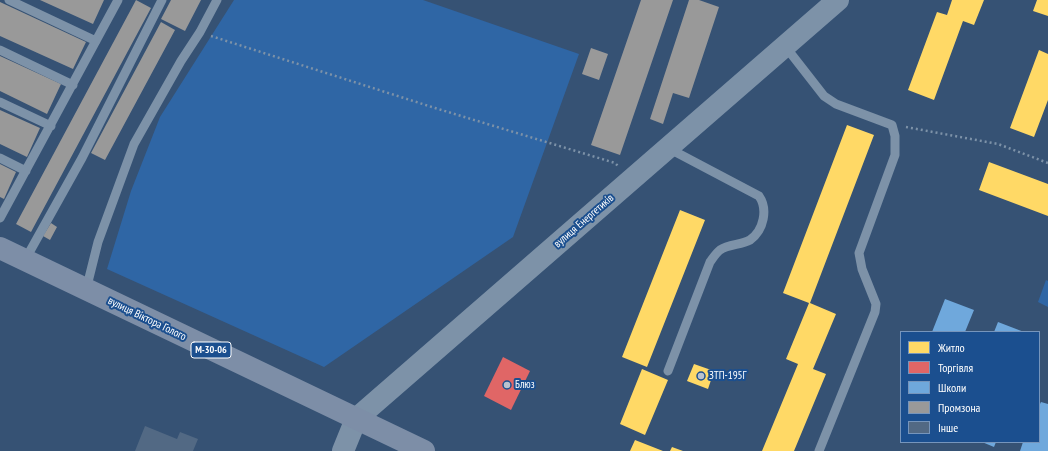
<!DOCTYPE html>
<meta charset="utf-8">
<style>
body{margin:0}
#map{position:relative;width:1048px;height:451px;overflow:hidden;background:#365274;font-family:"PT Sans Narrow",sans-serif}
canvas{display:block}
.legend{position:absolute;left:900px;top:331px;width:140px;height:112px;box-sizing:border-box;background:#1b4f8f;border:1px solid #7695bc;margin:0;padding:5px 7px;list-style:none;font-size:12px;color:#fff}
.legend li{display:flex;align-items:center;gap:8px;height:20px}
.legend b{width:20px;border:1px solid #7695bc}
</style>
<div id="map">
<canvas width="1048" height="451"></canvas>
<ul class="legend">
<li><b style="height:11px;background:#ffd966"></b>Житло</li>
<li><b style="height:11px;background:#e06666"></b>Торгівля</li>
<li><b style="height:11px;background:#6fa8dc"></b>Школи</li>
<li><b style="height:11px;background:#999"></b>Промзона</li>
<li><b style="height:11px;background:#526984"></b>Інше</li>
</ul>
</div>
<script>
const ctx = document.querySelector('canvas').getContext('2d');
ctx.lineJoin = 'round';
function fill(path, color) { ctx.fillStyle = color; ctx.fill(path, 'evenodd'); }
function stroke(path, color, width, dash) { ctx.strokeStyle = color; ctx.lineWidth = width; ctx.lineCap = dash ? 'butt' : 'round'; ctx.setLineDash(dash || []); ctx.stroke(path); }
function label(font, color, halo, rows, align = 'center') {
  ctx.font = font + ' "PT Sans Narrow",sans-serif'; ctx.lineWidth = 4; ctx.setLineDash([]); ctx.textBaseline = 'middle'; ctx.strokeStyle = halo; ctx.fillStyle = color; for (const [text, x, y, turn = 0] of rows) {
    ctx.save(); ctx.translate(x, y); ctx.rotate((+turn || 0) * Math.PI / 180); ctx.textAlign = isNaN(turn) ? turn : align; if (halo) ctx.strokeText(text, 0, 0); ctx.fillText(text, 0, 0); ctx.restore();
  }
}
fill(new Path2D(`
 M234 0H423L579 54 513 237 324 367 107 269 131 191 160 117Z
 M1046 280 1048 281V307L1038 302Z`), '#2f66a5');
fill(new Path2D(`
 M952 0H984L974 25 963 21 934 100 908 90 937 12 947 15Z
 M1037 0H1048V16L1033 11Z
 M1039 50 1048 54V100L1034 137 1010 128Z
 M847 125 874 135 810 303 836 314 813 369 826 374 794 451H762L798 364 786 359 809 303 783 293Z
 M989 162 1048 184V216L979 190Z
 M680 210 705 220 647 367 622 357Z
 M694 364 714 371 708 389 687 381Z
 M642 369 668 380 645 435 620 424Z
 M635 440 663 451H630Z
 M672 447 683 451H670Z`), '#ffd966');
fill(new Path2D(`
 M503 357 530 371 511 410 484 396Z`), '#e06666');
fill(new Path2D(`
 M945 299 974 310 965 332H932Z
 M998 322 1024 332H994Z
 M1041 402 1048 404V451H1020L1023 442H1039V406Z
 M982 442H996L994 447Z`), '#6fa8dc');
fill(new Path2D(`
 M40 0H104L93 24Z
 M136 0 151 8 31 232 16 224Z
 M171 0H201L185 31 161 19Z
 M641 0H673L620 155 591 145Z
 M689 0H699L719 7 689 98 673 93 663 124 650 119Z
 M0 2 86 42 73 69 0 36Z
 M161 22 175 30 105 160 91 153Z
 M591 48 608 54 599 80 582 74Z
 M0 56 61 84 47 114 0 91Z
 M0 110 40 128 27 157 0 144Z
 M0 164 16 172 4 199 0 197Z
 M51 223 57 227 50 240 43 236Z`), '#999');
fill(new Path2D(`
 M145 426 177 439 180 432 198 439 193 451H135Z`), '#526984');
stroke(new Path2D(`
 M211 36 435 108 615 163 619 167
 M906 127 998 144 1048 163`), '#7d92a8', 2.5, [2, 3]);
stroke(new Path2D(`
 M9 0 96 41
 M785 46 824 96 836 104 892 125 895 136V155L859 253 862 269 876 304 875 312 819 451
 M0 50 73 85
 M0 102 51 126
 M668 148 759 196C768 209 764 230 750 240 741 245 729 244 720 250 716 253 713 258 710 262L668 371
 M0 158 26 171
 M0 218 118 0
 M25 260 82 158 162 0
 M86 290 98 242 134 144 181 61 200 32 217 0`), '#7d92a8', 9);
stroke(new Path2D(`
 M343 451 356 419 838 0`), '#7d92a8', 22);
stroke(new Path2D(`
 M0 248 424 451`), '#7d8ea7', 22);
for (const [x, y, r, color] of [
 [701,376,4,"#b9c2ce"],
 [507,385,4,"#b9c2ce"]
]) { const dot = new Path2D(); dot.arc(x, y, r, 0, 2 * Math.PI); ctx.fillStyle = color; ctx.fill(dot); stroke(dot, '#1b4f8f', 1.5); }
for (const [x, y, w] of [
 [211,350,40]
]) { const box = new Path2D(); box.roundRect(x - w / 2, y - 8, w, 16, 3); ctx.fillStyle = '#1b4f8f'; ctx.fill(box); stroke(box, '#fff', 1); }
label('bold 10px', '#fff', null, [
 ["М-30-06",211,350]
]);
label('11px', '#fff', '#1b4f8f', [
 ["вулиця Енергетиків",584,221,-41],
 ["вулиця Віктора Голого",147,319,26]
]);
label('11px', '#fff', '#1b4f8f', [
 ["ЗТП-195Г",709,376],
 ["Блюз",515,385]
], 'left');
</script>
